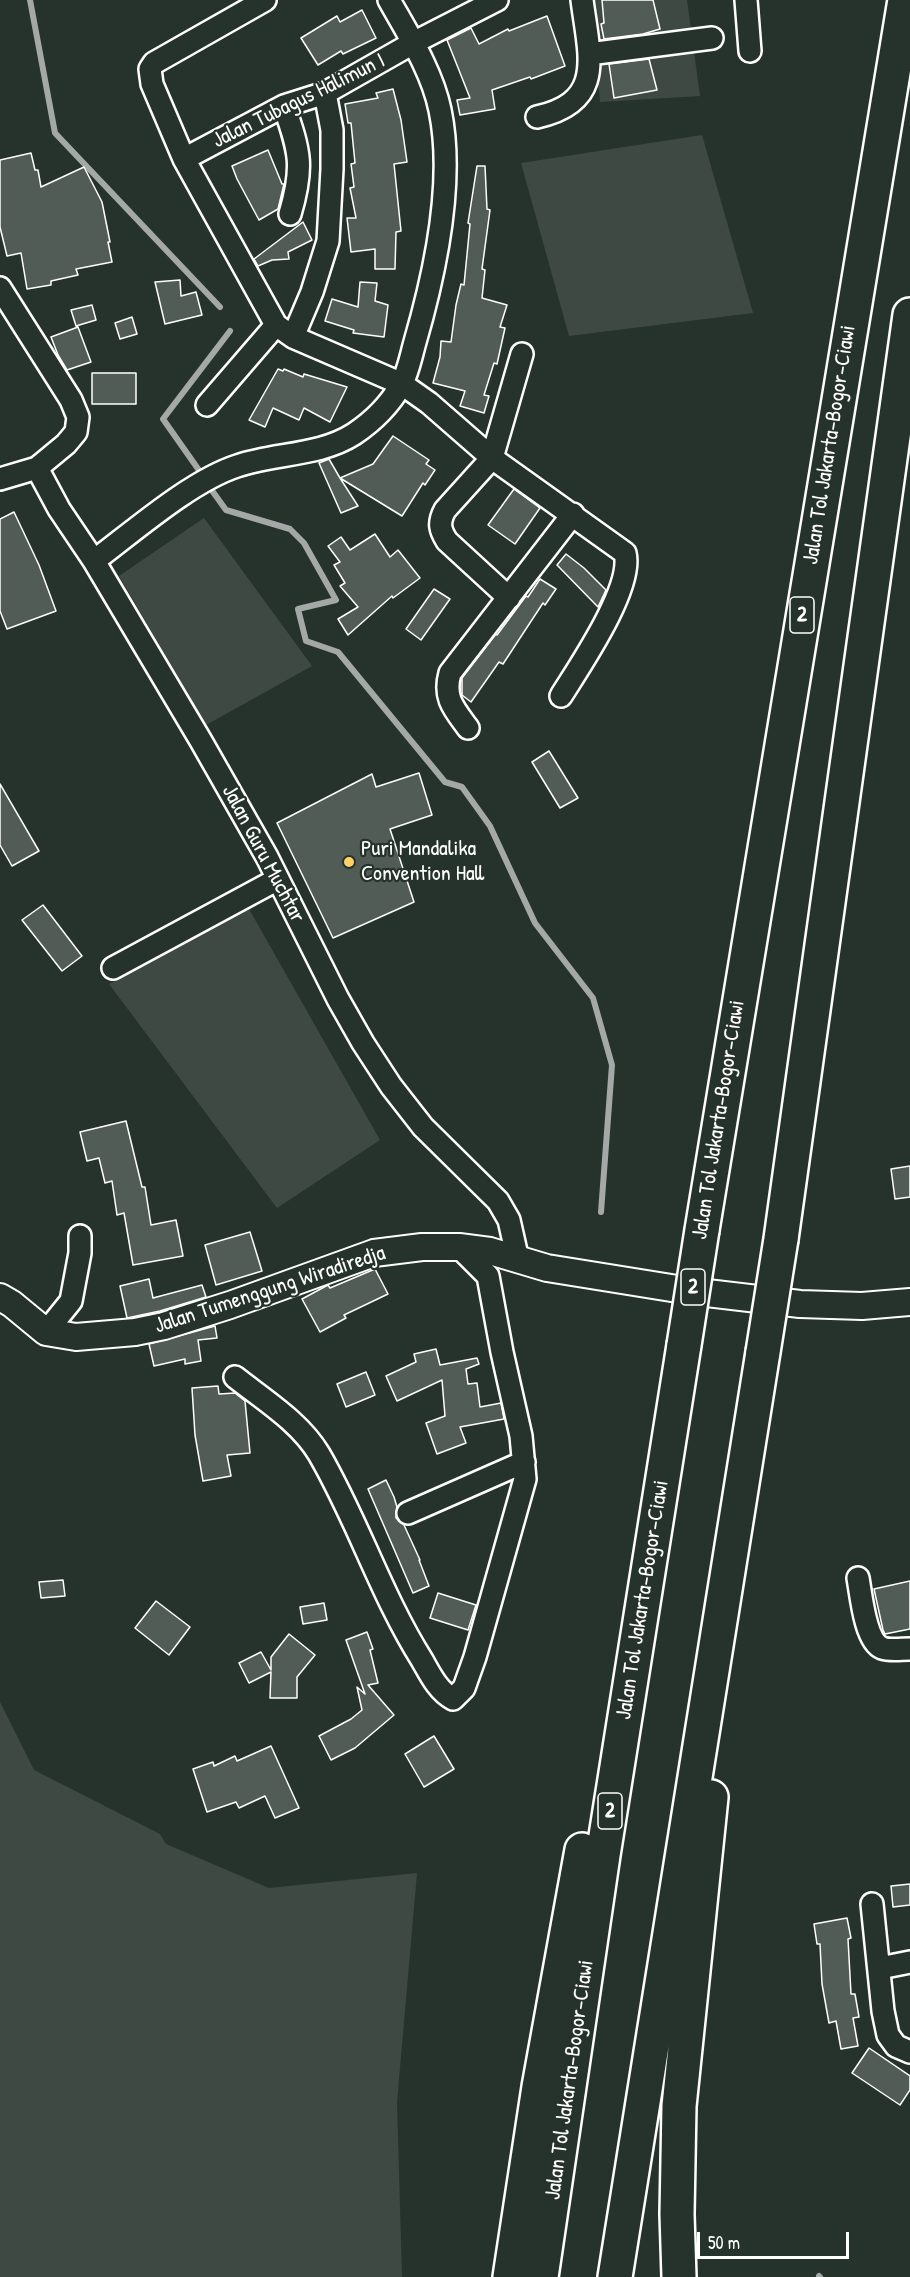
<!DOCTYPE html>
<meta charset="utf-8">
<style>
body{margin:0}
#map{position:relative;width:910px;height:2277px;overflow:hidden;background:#26332d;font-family:"Patrick Hand",sans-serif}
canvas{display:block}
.scale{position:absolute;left:697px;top:2232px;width:152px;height:27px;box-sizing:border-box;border:3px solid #fff;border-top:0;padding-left:8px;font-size:18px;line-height:21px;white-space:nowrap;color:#fff;-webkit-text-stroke:4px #26332d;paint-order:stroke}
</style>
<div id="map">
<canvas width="910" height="2277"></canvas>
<div class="scale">50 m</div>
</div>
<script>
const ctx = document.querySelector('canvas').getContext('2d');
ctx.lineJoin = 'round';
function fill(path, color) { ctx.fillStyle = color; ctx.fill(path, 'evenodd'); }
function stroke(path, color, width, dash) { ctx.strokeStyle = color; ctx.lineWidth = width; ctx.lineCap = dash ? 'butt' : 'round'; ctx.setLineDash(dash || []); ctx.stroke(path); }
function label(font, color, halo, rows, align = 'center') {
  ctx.font = font + ' "Patrick Hand",sans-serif'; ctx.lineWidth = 4.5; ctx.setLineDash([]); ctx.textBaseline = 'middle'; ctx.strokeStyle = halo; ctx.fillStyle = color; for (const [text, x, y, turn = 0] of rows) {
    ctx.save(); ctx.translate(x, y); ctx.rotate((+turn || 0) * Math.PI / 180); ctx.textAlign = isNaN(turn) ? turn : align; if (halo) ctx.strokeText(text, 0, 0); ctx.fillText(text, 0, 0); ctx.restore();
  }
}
fill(new Path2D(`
 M589 0H687L700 96 600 102Z
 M702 135 753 313 569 336 521 163Z
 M204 518 312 666 206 725 119 576Z
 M249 909 380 1140 277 1208 109 984Z
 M0 1702 34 1770 160 1834 166 1844 269 1888 417 1873 397 2102 402 2277H0Z`), '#3e4944');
stroke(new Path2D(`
 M30 0 55 133 220 307
 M203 476 163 419 230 331
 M208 485 226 510 290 529 304 543 336 600 298 609 306 641 338 652 445 782 462 787 490 826 535 923 593 998 612 1065 601 1212
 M819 2276 820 2277`), '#a4a9a7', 6);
const building = new Path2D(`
 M602 0H653L660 29 643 34 604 39 601 24 604 23Z
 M362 10 376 38 343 54 341 51 318 65 301 38 337 16 340 22Z
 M547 16 565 66 531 79 530 77 492 90 495 109 460 115 457 100 470 98 447 40 471 28 479 44 508 29 509 31Z
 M649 59 657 90 614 98 609 64Z
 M393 89 401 120 407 162 394 164 401 231 396 232 395 269H375V249L351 252 347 218H356L350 188 354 187 351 164 355 163 351 123H348L345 104 378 98 376 93Z
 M268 150 282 184H284L278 209 259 220 237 179 232 166Z
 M31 153 35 170H38L41 187 84 167 102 202 110 242H108L112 262 76 269 78 275 51 281V285L27 289 21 253 7 256 0 227V160Z
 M477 166H485L487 209 490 210 482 269 485 270 482 298 507 305 500 327 505 328 497 364 494 363 484 395 489 396 484 413 460 406 465 391 433 383 440 357 441 341 451 342 456 305 461 284 464 285 470 224 468 223Z
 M303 222 312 240 288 252 289 259 272 260 258 266 254 259Z
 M180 280 181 296 196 292 202 315 165 324 155 282Z
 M360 282 377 283 375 301 388 305 384 337 353 333 354 330 325 321 332 299 358 307Z
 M92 305 96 320 76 326 71 310Z
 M132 317 137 334 120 339 115 323Z
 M78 327 91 362 67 370 58 355 51 337Z
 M278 369 283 371 284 369 303 377 304 374 347 387 330 422 304 408 299 420 273 408 265 427 249 420Z
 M92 373H136V404H92Z
 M393 436 429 460 426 464 435 470 425 485 423 483 402 516 340 478 358 506 341 513 319 463 329 459 340 478 373 464Z
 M514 489 540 508 515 544 488 525Z
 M14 512 39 565 56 611 7 629 0 611V519Z
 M375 534 390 557 398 550 420 578 393 598 392 596 348 635 338 619 358 607 340 586 345 583 334 565 340 562 328 546 341 537 350 550Z
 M566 554 584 568 606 590 598 607 557 565Z
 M540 579 556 589 545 605 543 603 503 664 499 662 471 702 462 695V678L496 634 497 635 526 596 528 597Z
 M434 589 450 599 421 640 406 629Z
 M549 751 578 798 560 808 532 762Z
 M419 773 432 815 390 829 414 902 333 938 277 823 372 774 376 787Z
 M0 784 39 851 12 866 0 845Z
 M43 905 82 956 62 971 22 920Z
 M126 1121 142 1187H145L151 1225 176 1220 183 1256 133 1265 124 1213 117 1215 112 1181 105 1183 99 1158 87 1161 80 1132Z
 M910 1166V1197L895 1199 891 1169Z
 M250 1232 262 1271 216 1285 205 1245Z
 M375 1269 388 1294 344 1315 346 1318 320 1332 302 1299 328 1285 330 1288Z
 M149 1279 153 1298 202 1285 206 1297 160 1311 127 1318 120 1286Z
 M215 1326 217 1338 198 1340 201 1361 185 1364V1359L154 1366 149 1344Z
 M436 1349 440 1365 477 1358 479 1364 466 1369 468 1384 477 1383 480 1407 501 1403 504 1419 460 1427 466 1443 437 1454 426 1423 445 1416 442 1380 397 1401 386 1376 416 1362 414 1354Z
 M366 1372 375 1395 346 1407 337 1384Z
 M218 1386 219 1394 235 1393 245 1401 250 1453 227 1455 231 1476 203 1481 195 1435 192 1388Z
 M386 1480 394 1497 397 1507 396 1518 404 1525 420 1560H419L429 1586 413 1593 368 1489Z
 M63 1580 65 1596 41 1598 39 1582Z
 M910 1581V1629L885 1634 883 1630 874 1589Z
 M438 1593 476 1605 468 1630 430 1618Z
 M156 1601 190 1627 169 1655 135 1628Z
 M324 1603 327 1620 303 1624 300 1607Z
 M367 1632 373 1649 370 1650 378 1683 368 1685 394 1715 355 1748 331 1760 319 1736 351 1719 362 1710 357 1687 365 1694 346 1640Z
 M289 1634 315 1655 297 1677V1698H270L271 1672 249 1683 239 1663 261 1652 271 1670V1657Z
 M434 1736 454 1769 424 1787 405 1754Z
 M271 1746 299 1808 275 1818 265 1796 239 1808 236 1802 207 1812 193 1769 213 1762 214 1766 235 1756 237 1761Z
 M910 1884V1905L893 1907 891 1886Z
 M847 1918 851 1938 848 1939 851 1994H855L859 2017 853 2018 858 2046 841 2049 836 2021 829 2023 822 1984 820 1944H817L814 1924Z
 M869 2048 910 2076V2090L900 2105 852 2073Z`);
fill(building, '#515c57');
stroke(building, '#fff', 1.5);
const minor = new Path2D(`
 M265 0 154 63 150 69 152 84 184 159 276 325 293 337 402 384 429 403 492 458 625 553C634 587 579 667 561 696
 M746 0 750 51
 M589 54 712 38
 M284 106C300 152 304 167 290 214
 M537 117C606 102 589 55 582 0
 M184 159 284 106 325 93 413 43 497 0
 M0 288 71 400 78 417 76 432 66 444 37 468 0 479
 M293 337 312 292 328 241 332 169V130L325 93
 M207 405 276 325
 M37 468 59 509 94 561 201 741 267 857 338 999 363 1043 391 1086 423 1127 498 1201 509 1220 518 1260
 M94 561C134 531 191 481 237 466 275 453 320 456 354 434 372 422 390 404 401 385 408 373 411 356 415 342 435 273 455 182 440 110 432 71 408 34 389 0
 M509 598 447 541C440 530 438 523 445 510L492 458 522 354
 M468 728C454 709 443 698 450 673L573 514
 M113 968 278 879
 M46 1332 71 1301 80 1253V1236
 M235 1377C264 1400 300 1422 319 1454 358 1521 381 1595 422 1660 430 1674 438 1691 453 1699L464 1688 475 1657 525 1479 521 1436 502 1352 488 1276 459 1247
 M408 1513 524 1462
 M858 1578C861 1594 865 1641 882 1648 890 1651 901 1649 910 1649
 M872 1904 883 2011 888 2035 896 2046 910 2052
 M880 1968 910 1962`);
const tertiary = new Path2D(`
 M0 1297 12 1304 46 1332 76 1337 135 1332 164 1326 230 1305 374 1253 422 1247H459L490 1251 547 1268 690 1291 800 1304 862 1306 910 1302`);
const motorway = new Path2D(`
 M702 1230 905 0
 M781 1239 910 315
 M510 2277 539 2087 582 1850
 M541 2277 603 1855 684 1345
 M615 2277C662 1968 715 1660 763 1352
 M679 2277 677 2214 679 2106 711 1797`);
stroke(minor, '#fff', 26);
stroke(tertiary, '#fff', 30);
stroke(motorway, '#fff', 38);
stroke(minor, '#26332d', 21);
stroke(tertiary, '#26332d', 26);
stroke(motorway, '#26332d', 33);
const motorwayBridge = new Path2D(`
 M684 1345 702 1230
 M763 1352 781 1239`);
stroke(motorwayBridge, '#fff', 38, []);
stroke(motorwayBridge, '#26332d', 33);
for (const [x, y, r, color] of [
 [349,862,6,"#ffd166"]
]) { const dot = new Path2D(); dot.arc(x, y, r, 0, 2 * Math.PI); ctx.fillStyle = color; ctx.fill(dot); stroke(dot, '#26332d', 2); }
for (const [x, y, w] of [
 [802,615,24],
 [693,1287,24],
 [610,1811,24]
]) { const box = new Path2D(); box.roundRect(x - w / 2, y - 18, w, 36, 4.5); ctx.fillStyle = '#26332d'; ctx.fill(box); stroke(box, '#fff', 1.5); }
label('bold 21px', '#fff', null, [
 ["2",802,615],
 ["2",693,1287],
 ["2",610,1811]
]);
label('22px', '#fff', '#26332d', [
 ["Jalan Tubagus Halimun I",299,101,-26],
 ["Jalan Tol Jakarta–Bogor–Ciawi",830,445,-81],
 ["Jalan Guru Muchtar",263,854,62],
 ["Jalan Tol Jakarta–Bogor–Ciawi",719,1120,-81],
 ["Jalan Tumenggung Wiradiredja",270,1290,-18],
 ["Jalan Tol Jakarta–Bogor–Ciawi",643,1600,-81],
 ["Jalan Tol Jakarta–Bogor–Ciawi",570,2080,-82]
]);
label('22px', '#fff', '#26332d', [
 ["Puri Mandalika",361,849],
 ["Convention Hall",361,874]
], 'left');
</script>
